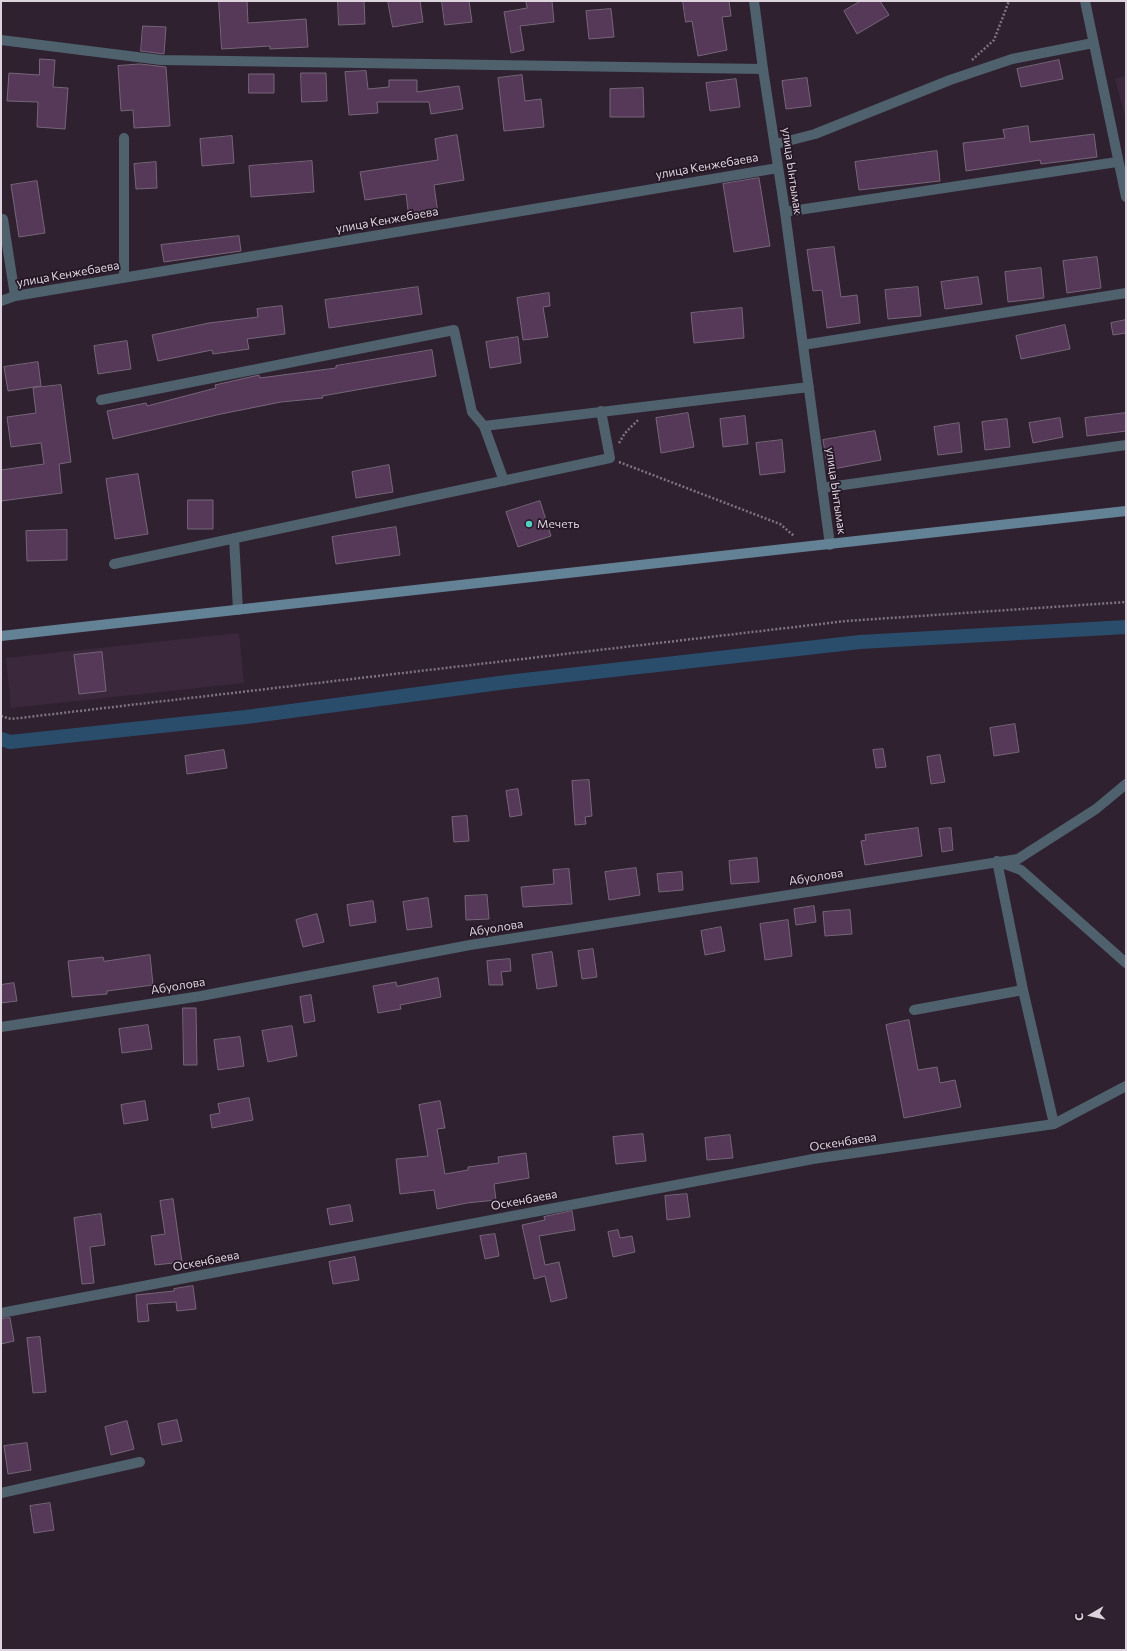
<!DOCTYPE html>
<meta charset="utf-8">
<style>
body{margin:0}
#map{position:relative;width:1127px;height:1651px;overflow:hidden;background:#2f2130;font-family:Commissioner,sans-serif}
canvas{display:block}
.frame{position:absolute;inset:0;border:2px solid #dcd3dd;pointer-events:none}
.north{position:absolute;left:1071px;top:1595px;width:40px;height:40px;-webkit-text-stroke:3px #251726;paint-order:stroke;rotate:261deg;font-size:11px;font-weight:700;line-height:16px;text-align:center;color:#dcd3dd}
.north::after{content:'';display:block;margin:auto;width:14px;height:18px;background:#dcd3dd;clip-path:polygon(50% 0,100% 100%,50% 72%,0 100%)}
</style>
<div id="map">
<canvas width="1127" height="1651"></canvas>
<div class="frame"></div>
<div class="north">С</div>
</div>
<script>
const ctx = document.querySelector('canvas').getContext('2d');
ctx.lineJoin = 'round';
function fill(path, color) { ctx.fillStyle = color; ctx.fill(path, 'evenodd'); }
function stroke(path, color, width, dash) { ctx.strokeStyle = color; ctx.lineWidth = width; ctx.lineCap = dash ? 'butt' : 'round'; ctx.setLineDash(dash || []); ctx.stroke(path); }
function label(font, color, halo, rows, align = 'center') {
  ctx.font = font + ' Commissioner,sans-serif'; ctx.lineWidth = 3.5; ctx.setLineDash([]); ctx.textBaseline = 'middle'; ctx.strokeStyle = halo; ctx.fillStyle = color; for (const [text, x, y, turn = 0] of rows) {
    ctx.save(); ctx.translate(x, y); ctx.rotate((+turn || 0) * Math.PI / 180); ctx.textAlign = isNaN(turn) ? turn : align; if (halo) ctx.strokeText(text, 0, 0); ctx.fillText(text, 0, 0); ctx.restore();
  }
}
fill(new Path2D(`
 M1126 76V119L1115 79Z
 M239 633 244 683 11 708 6 658Z`), '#3b283d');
stroke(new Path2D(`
 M1 739 10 742 246 717 507 682 860 642 1126 627`), '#294d6b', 14);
const building = new Path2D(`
 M219 1H247L248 23 306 19 308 47 270 49V46L222 49Z
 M338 1H364L365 24 339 25Z
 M388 1H420L423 22 393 27Z
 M442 1H469L472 22 445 25Z
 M526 1H552L554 22 520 26 524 50 511 53 504 12 527 8Z
 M683 1H729L731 16 722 17 727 50 698 56 692 21 686 22Z
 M861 1H880L889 15 857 34 844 11Z
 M611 9 614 37 589 39 586 11Z
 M143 26 166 27 164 54 141 51Z
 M40 59 55 60 53 87 68 88 65 129 37 127 38 102 7 101 9 73 39 75Z
 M1059 60 1063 79 1021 87 1017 69Z
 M140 64 166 67 170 126 134 128 133 110 121 111 118 66Z
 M366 71 368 89 389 87V80H417V92L459 86 463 109 431 114 429 102H377L378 113 349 115 345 72Z
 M301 73H326L327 101 302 102Z
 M249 74H274V93H249Z
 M522 75 525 101 541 99 544 127 504 131 498 78Z
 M807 78 811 106 786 109 782 81Z
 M736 79 740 107 710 111 706 83Z
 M643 88 644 117H610V89Z
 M1028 126 1030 142 1094 134 1097 157 1041 164 1040 160 966 171 963 143 1005 138 1003 130Z
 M457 135 464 180 434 185 438 214 409 218 406 194 365 200 360 172 438 160 435 139Z
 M232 136 234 163 202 166 200 139Z
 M937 151 940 181 859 190 855 162Z
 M312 161 314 192 251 197 249 166Z
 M156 162 157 188 136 189 134 164Z
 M759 178 770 246 734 252 723 184Z
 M37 181 45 233 19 237 11 185Z
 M239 236 241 251 164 262 161 245Z
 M834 247 841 297 857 295 860 323 827 328 822 290 813 291 807 250Z
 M1097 257 1101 288 1067 293 1063 261Z
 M1041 268 1044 298 1008 302 1005 272Z
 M978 277 982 304 945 309 941 282Z
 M418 287 422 314 329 328 325 300Z
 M918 287 921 316 888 319 885 290Z
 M549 293 550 306 543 307 548 337 523 340 517 298Z
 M282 306 285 334 247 339 249 349 213 354 212 350 158 361 152 335 209 323 258 317 257 309Z
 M742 308 744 338 694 343 691 313Z
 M1126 320V333L1113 335 1111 323Z
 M1065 325 1070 349 1021 359 1016 336Z
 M518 337 521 363 490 368 486 342Z
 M127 341 131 369 98 374 94 346Z
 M432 350 436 376 322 396 323 398 281 402 221 414 113 439 107 411 146 403 147 406 216 388 215 385 259 375 260 378 336 368V366Z
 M38 362 41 386 8 391 4 367Z
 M61 385 71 462 59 464 62 493 1 501V470L44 464 41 443 11 447 7 417 36 413 33 388Z
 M688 413 694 447 661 453 656 418Z
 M1126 413V431L1087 436 1085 418Z
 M745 416 748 444 723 447 720 419Z
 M1060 418 1063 437 1033 443 1029 423Z
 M1007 419 1010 447 985 450 982 422Z
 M959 423 962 452 938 455 934 427Z
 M875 431 881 460 828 470 823 440Z
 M782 440 785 472 760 475 756 443Z
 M389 465 393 492 356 498 352 472Z
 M138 474 148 534 115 539 106 479Z
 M188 500H213V529H188Z
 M540 501 551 536 518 547 506 512Z
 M396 527 400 555 336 564 332 537Z
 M67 530V560L27 561 26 531Z
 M102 652 106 691 79 694 74 655Z
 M1015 724 1019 752 994 756 990 728Z
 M883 749 886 767 876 768 873 750Z
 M224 750 227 768 187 774 185 756Z
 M940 755 945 782 931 784 927 757Z
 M589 780 592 816 585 817 586 824 575 825 572 781Z
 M518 789 522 815 510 817 506 791Z
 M467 816 469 841 454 842 452 817Z
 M918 828 922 856 865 865 861 841 866 840 865 835Z
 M951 828 953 850 942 852 939 829Z
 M757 858 759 882 731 884 729 861Z
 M636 868 640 895 609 900 605 872Z
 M569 869 572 904 523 907 521 887 554 884 553 870Z
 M682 872 683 890 659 892 657 874Z
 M487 895 489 919 466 920 465 896Z
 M428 898 432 927 407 930 403 902Z
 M373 901 376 922 350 926 347 905Z
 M814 906 816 922 796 925 794 909Z
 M850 910 852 934 825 936 823 912Z
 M317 914 324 942 303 947 296 920Z
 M788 920 792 956 765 960 760 924Z
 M721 927 725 951 705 955 701 931Z
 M593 949 597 977 582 979 578 951Z
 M552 952 557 986 537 989 532 955Z
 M150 955 153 985 107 991V994L72 997 68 961 103 957 104 961Z
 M510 959 511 971 501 972 503 985H489L487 961Z
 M438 978 441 997 400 1005 401 1009 378 1013 373 986 396 982 397 986Z
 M14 983 17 1001 1 1003V985Z
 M311 995 315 1021 304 1023 300 997Z
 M183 1008H196L197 1065H184Z
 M909 1020 918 1070 937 1067 940 1083 955 1080 961 1107 904 1118 886 1025Z
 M148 1025 152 1049 122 1053 119 1029Z
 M292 1026 297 1056 268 1062 262 1031Z
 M240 1037 244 1066 218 1070 214 1040Z
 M249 1098 253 1120 212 1128 210 1115 220 1113 218 1104Z
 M145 1101 148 1120 124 1124 121 1105Z
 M440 1101 445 1128 437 1129 445 1174 468 1170V1167L499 1163 498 1157 526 1153 529 1178 494 1184 496 1200 467 1203 437 1209 434 1190 400 1194 396 1159 428 1156 419 1105Z
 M643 1134 646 1161 616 1164 613 1137Z
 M730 1135 733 1158 707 1160 705 1138Z
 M687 1194 690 1217 667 1220 665 1196Z
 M173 1199 182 1262 155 1265 151 1236 165 1234 160 1201Z
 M350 1205 353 1221 330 1225 327 1209Z
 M572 1211 575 1230 539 1236 545 1265 559 1262 567 1298 551 1302 545 1276 534 1279 522 1225 545 1220 544 1217Z
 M101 1214 105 1245 90 1247 94 1283 82 1284 74 1218Z
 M618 1230 620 1238 632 1236 635 1252 613 1257 608 1232Z
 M495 1234 499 1256 485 1259 480 1236Z
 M355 1257 359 1280 333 1284 329 1262Z
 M193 1286 196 1309 177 1311 176 1302 147 1304 149 1321 138 1322 136 1295 174 1291V1289Z
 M10 1318 14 1341 1 1344V1319Z
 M40 1337 46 1392 33 1393 27 1338Z
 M177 1420 182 1441 162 1445 158 1424Z
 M127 1421 134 1449 111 1455 105 1427Z
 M27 1443 31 1470 8 1474 4 1446Z
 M50 1503 54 1530 34 1533 30 1506Z`);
fill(building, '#563859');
stroke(building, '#766678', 1);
stroke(new Path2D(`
 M972 60 994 40 1009 1
 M619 443 625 433 638 420
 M619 462 780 524 794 536
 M1 716 11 719 846 621 1126 602`), '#7f7480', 2.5, [2, 2]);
stroke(new Path2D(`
 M754 1 763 69 785 212 830 545
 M1085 1 1126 197
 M1 40 161 60 763 69
 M776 144 815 134 950 80 1012 59 1093 43
 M785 212 1117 162
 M3 219 15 296
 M124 278V138
 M1 301 15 296 778 168
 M803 345 1126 293
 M101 400 454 330 472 412 484 426 504 481
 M484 426 809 387
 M822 488 1126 445
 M234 538 238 610
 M114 564 610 458 601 411
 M997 861 1023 990 1054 1124
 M999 862 1021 870 1126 963
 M914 1010 1023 990
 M1 1027 201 996 470 945 1018 859 1096 809 1126 784
 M1 1313 813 1159 1054 1124 1126 1086
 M1 1493 140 1462`), '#4f616d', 10);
stroke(new Path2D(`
 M1 636 1126 511`), '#648295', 10);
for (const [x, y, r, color] of [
 [529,524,4,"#57cec1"]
]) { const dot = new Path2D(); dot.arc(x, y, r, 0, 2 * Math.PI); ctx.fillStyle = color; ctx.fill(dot); stroke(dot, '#251726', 1.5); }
label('12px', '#dcd3dd', '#251726', [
 ["улица Кенжебаева",707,166,-10],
 ["улица Ынтымак",792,171,82],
 ["улица Кенжебаева",387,220,-10],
 ["улица Кенжебаева",68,274,-10],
 ["улица Ынтымак",836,491,82],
 ["Абуолова",816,877,-9],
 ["Абуолова",496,928,-9],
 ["Абуолова",178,986,-9],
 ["Оскенбаева",843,1142,-9],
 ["Оскенбаева",524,1200,-11],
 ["Оскенбаева",206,1261,-11]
]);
label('12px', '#dcd3dd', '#251726', [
 ["Мечеть",537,524]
], 'left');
</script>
